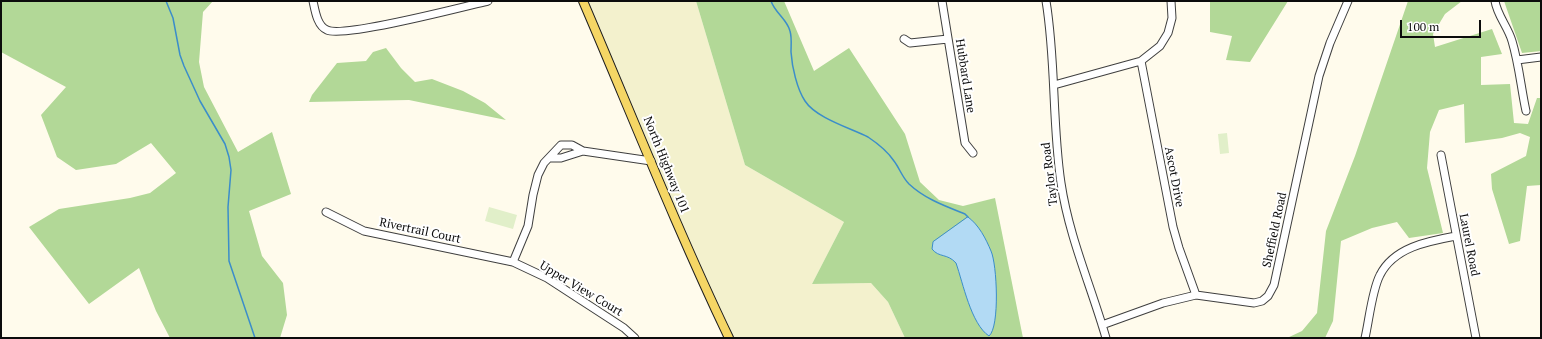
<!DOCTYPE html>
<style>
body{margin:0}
#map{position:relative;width:1542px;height:339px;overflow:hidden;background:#fffbec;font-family:"PT Serif",serif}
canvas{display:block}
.frame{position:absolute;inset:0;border:2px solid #0c0c0c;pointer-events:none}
.scale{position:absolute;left:1400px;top:20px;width:81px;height:18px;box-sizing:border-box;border:2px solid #0c0c0c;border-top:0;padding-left:5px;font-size:12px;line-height:14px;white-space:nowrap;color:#0c0c0c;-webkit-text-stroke:3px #fff;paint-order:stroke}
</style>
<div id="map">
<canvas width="1542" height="339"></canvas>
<div class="frame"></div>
<div class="scale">100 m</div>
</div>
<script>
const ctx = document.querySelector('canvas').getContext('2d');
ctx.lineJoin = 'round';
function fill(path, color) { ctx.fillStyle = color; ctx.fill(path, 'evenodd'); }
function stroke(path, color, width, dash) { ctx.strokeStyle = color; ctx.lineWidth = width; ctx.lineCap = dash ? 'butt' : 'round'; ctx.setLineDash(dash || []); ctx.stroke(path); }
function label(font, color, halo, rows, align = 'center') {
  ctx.font = font + ' "PT Serif",serif'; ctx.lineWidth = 4; ctx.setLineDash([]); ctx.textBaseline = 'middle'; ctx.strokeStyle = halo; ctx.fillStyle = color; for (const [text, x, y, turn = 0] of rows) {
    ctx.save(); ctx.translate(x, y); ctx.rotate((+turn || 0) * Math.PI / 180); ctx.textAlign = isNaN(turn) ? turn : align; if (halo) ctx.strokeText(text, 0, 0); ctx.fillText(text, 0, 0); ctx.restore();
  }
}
fill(new Path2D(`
 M579 1H696L745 165 844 222 812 284 871 283 888 302 905 338H724L684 250Z`), '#f3f1cd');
fill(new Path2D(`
 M1 1H213L203 12 199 62 204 87 238 152 272 132 291 194 249 211 262 256 283 283 287 315 280 338H235L234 337 229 338H170L156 311 139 268 89 304 29 227 59 209 130 198 150 193 176 173 151 143 116 164 76 170 57 157 41 115 66 87 1 52Z
 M696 1H784L814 71 849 48 905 134 920 182 939 200 963 206 995 198 1023 338H905L888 302 871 283 812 284 844 222 745 165Z
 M1210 1H1288L1250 62 1226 60 1232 36 1210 32Z
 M1408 1H1462L1445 14 1433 34 1435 47 1492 29 1502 54 1481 57V85L1510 84 1514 123 1528 124 1537 98H1541V185L1527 186 1520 241 1509 244 1492 189 1491 174 1526 156 1530 137 1520 133 1502 138 1465 143 1464 104 1439 110 1430 132 1427 168 1443 233 1409 238 1397 222 1372 228 1341 241 1333 321 1325 338H1287L1302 331 1317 313 1326 231 1355 156Z
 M1504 1H1541V51L1522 53Z
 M386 48 401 68 415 82 432 79 463 91 485 103 506 120 409 100 309 102 312 95 337 63 366 61 373 52Z`), '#b2d897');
fill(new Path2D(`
 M1227 133 1229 153 1220 154 1218 134Z
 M489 207 517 215 513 229 485 221Z`), '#e1efc9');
const water = new Path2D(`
 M968 217C979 225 986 239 991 251 997 264 1000 327 989 336 971 324 963 283 956 263 947 253 939 258 932 249L933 242Z`);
fill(water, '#b2daf4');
stroke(water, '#3b8dca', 1);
stroke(new Path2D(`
 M166 1 173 18 180 55 184 66 200 101 225 144 229 157 231 170 228 207 229 261 255 338
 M771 1C775 13 787 19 790 31 792 38 791 45 791 52 792 67 797 89 805 101 816 118 850 128 868 137 877 143 888 152 894 161 900 169 902 177 909 184 925 199 945 206 965 214L968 217`), '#3b8dca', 1.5);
const minor = new Path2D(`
 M313 1C315 10 317 26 327 30 343 38 463 7 488 1
 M942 1 965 143 973 153
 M1046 1C1056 61 1052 123 1061 183 1069 237 1091 286 1106 338
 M1495 1C1497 15 1508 27 1512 41 1519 64 1521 88 1526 111
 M904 39 910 43 948 39
 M1517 60 1541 57
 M1141 61 1173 227 1179 248 1196 295
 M1054 85 1141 61 1160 46 1168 33 1172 18 1171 1
 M1441 155 1476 338
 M550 158H561L583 151
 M326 212 364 231 513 262 547 278 624 328 635 338
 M513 262 528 226 533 195 538 175 544 163 561 145H572L583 151 651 161
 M1102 325 1163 303 1196 295 1254 303 1262 301 1268 296 1274 285 1319 76 1330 43 1348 1
 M1365 338C1369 321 1372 290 1380 275 1394 247 1429 241 1456 236`);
const major = new Path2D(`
 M583 1C631 113 676 227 729 338`);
stroke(minor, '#3f3f3f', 9);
stroke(major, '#1d1d1d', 10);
stroke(minor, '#fff', 7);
stroke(major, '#f5d665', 8);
label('12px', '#0c0c0c', '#fff', [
 ["Hubbard Lane",965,76,81],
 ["North Highway 101",666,165,68],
 ["Taylor Road",1050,174,-97],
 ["Ascot Drive",1174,177,79],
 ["Sheffield Road",1275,230,-78],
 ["Rivertrail Court",420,231,12],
 ["Laurel Road",1469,245,79],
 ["Upper View Court",581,289,31]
]);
</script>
